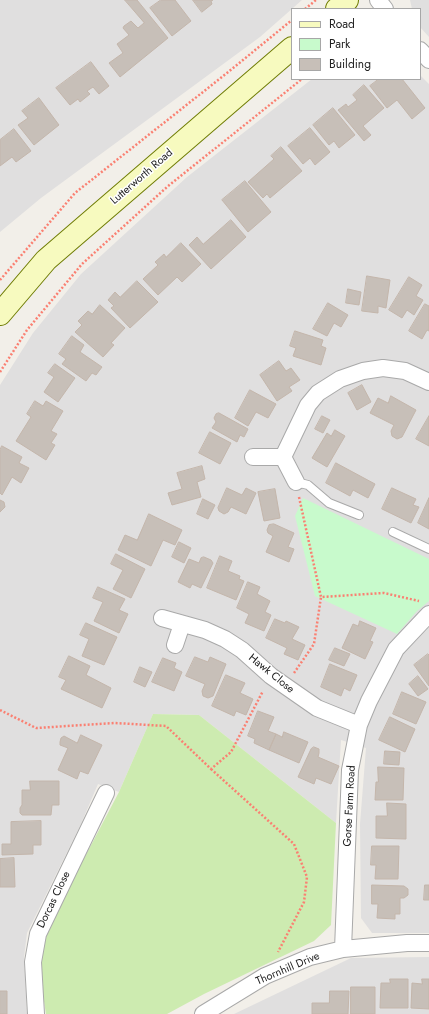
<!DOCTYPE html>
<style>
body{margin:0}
#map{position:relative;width:429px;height:1014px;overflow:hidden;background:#f2efe9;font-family:Jost,sans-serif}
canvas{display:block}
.legend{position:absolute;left:291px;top:8px;width:130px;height:72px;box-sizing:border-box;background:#fff;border:1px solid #a7a7a7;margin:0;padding:5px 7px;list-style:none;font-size:12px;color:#222}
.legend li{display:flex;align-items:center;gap:8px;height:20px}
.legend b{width:20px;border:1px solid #a7a7a7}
</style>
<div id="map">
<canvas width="429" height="1014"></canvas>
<ul class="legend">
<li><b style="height:5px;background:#f7fabf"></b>Road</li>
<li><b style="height:11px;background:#c8facc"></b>Park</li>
<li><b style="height:11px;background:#c7bfb8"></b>Building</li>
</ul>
</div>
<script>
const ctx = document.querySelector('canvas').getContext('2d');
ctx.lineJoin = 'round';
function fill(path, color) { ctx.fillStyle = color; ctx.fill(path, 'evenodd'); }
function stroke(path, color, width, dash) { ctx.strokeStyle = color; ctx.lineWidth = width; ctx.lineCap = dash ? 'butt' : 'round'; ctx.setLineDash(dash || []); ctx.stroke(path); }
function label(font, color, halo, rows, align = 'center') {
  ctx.font = font + ' Jost,sans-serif'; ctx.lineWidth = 3; ctx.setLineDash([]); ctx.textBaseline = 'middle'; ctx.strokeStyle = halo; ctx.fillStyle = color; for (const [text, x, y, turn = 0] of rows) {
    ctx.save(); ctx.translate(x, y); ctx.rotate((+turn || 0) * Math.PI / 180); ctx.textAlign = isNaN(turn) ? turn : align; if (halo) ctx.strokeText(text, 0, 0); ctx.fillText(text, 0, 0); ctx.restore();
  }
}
fill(new Path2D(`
 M0 0H302L260 37 41 198 0 232Z
 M410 0H429V37L420 27V9H412Z
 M420 75 429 84V933H372L361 918 360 824 366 748 341 740 336 823 199 715 153 714 119 792 98 784 80 826 27 933 24 957 27 1014H0V385L33 333 81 274 187 177 312 79H420Z
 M429 957V1014H234L351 958Z`), '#e0dfdf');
fill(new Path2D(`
 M153 714 199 715 336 823 331 925 314 941 204 994 167 1014H46L42 989 41 956 50 923 119 792Z`), '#cdebb0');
fill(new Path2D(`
 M303 498 429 559V601L417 611 397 634 315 596 295 516Z`), '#c8facc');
const building = new Path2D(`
 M125 0H137L168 38 120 77 109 63 123 53 117 44 129 35 123 28 124 26 131 21 138 28 144 23Z
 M161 0H175L191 21 172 36 150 8Z
 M193 0H213L211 1 212 4 202 12Z
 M91 62 109 86 99 94 93 87 87 91 90 94 80 102 78 99 70 105 56 88Z
 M379 79H402L425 108 412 119 397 100 387 108 370 86Z
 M364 85 384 108 363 126 371 135 364 141 338 110 346 104 348 107 357 100 353 95Z
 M39 98 59 125 34 145 18 125 28 118 22 111Z
 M333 108 355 135 339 148 334 141 329 145 313 125Z
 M310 128 330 152 315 165 310 158 303 164 288 146Z
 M14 129 31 151 16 162 12 157 0 166V140Z
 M281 147 302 171 270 198 267 194 263 198 248 182 274 159 271 156Z
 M245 181 271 212 248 232 222 200Z
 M231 220 246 237 211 269 189 245 197 237 203 244Z
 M181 243 201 264 182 282 177 277 158 295 143 279 158 265 155 262 164 254 166 257Z
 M367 276 390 280 386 308 378 306V313L362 311Z
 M409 277 422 285 416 296 423 300 414 315 407 310 402 318 389 310Z
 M137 281 158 302 130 328 111 308 114 306 108 300 115 292 120 297Z
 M348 289 361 292 359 305 346 303Z
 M328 303 348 315 341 327 334 323 327 336 313 329Z
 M425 304 429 306V331L427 330 422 339 409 331Z
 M100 305 125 328 111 343 114 345 103 357 75 332 82 325 78 321 88 311 92 314Z
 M295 331 323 340 321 346 326 348 321 365 293 356 296 348 290 346Z
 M72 336 84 345 80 352 102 367 96 375 92 373 86 381 62 364 66 359 59 354Z
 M279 361 286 371 291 368 300 380 289 387 292 391 277 401 260 375Z
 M55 364 75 378 58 402 44 392 54 377 48 373Z
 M362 385 371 402 357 410 348 393Z
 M250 390 276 404 268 418 256 412 248 426 235 418Z
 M391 396 416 410 402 437 397 439 392 436 391 431 394 425 370 413 378 398 388 403Z
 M35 401 43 406 46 401 63 411 51 431 57 434 51 443 55 445 46 460 16 441 31 417 27 414Z
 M219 413 248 429 244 437 240 435 237 442 212 428 216 422 214 418 216 414Z
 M322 416 330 420 323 433 315 429Z
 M429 416V446L416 439Z
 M335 430 345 436 327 467 312 458 327 433 331 436Z
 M210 432 231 443 220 464 199 453Z
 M2 446 22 457 19 463 29 468 21 483 12 477 2 495 0 493V450Z
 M336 463 375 484 368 498 353 490 350 496 326 483Z
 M202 466 205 479 197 482 201 497 172 505 168 493 182 489 177 473Z
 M227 488 242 495 246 488 256 493 246 514 231 507 228 512 224 514 219 511 218 508Z
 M392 488 416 499 413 505 419 507 411 523 382 509Z
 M275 489 280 518 264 521 258 492Z
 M429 498V529L418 523Z
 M203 499 215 505 208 519 197 514Z
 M0 500 4 502 5 507 0 512Z
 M149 514 182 530 175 545 163 540 151 566 118 550 125 535 137 540Z
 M274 524 294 533 288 547 294 549 289 562 266 552 273 536 268 533 267 530 269 525Z
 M179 542 191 548 184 563 172 557Z
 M116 554 145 569 131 598 113 589 123 570 111 564Z
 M220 556 232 561 228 571 240 576 239 579 244 581 236 600 207 588Z
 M204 557 211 560 213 563 201 588 192 584 190 588 178 582 189 559 199 563 201 558Z
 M248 582 260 587 257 594 270 601 265 612 271 615 264 631 245 623 249 614 237 608Z
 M98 587 125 599 119 610 128 614 119 633 94 621 103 602 93 598Z
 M275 619 285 623 286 621 299 627 292 639 305 645 298 660 284 654 287 648 266 638Z
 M360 621 376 628 370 641 373 642 365 659 342 648 353 624 358 626Z
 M86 623 117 637 104 665 82 656 89 639 80 635Z
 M335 648 350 654 344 666 329 660Z
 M428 654 429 655V686L414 665Z
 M69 656 90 666 86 675 111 688 102 708 61 689 66 680 59 677Z
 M195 657 208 662 210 657 226 664 213 696 208 698 203 696 202 691 205 684 186 676Z
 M163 658 176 663 174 668 182 672 174 691 152 682Z
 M330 664 357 675 350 691 344 688 341 696 321 687Z
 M140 667 152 672 145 687 134 682Z
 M226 675 245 683 240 693 253 699 246 715 236 711 234 716 212 706Z
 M418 676 428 689 418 696 409 684Z
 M402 692 426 702 416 724 393 714Z
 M258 711 274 717 268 731 276 734 269 750 254 743 255 739 248 736Z
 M390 717 415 729 405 752 379 740Z
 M284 732 308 742 299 763 269 750 276 734 282 737Z
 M81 735 102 745 88 774 80 771 77 779 58 770 68 748 60 745V742L61 738 64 736 77 743Z
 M314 747 319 749V753L318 757 339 766 331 784 316 778 314 784 298 777 311 749Z
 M385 751 400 752 399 765 384 764Z
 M378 767 404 768 403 800H375L376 782H378Z
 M30 781H59V805H52L51 815H22L20 813V808L22 805V790H30Z
 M387 803 406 804V839L376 838V816H387Z
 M41 821V845H33V854L2 855V844H11V822Z
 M372 846H399L398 879H375L376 865H371Z
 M14 858 15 887H0V859Z
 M372 885 404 886 408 889V895L404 898H400V914H395V919L377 918 378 904H372Z
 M425 885H429V900H424Z
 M390 979H408V1008H380L381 983H390Z
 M422 979H429V1009L411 1008 412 983 422 984Z
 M351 987H375V1014H351Z
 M0 991H7V1014H0Z
 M330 991H349L348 1014H312V1003H329Z`);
fill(building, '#c7bfb8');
stroke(building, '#c4b6ab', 1);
const lane = new Path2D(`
 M296 482 308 485 329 503 359 515
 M393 532 429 549`);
const street = new Path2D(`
 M378 0 385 9
 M420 50 429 60
 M253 457H283L296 482
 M283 457 308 405 318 393 340 379 363 371 383 368 405 371 429 382
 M162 618 205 630 225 639 242 650 271 676 317 708 359 725
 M175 645 182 624
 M343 949 350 770 359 725 369 701 396 649 429 614
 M36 1014 33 962 38 934 106 793
 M203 1014 265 976 310 957 343 949 407 943H429`);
const secondary = new Path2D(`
 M337 9 347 0
 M0 314 46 260 292 48`);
stroke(lane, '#a9a9a9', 10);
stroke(street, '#a9a9a9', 18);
stroke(secondary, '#707d05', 24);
stroke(new Path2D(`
 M305 9 316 0
 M0 280 75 193 227 73 292 20
 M0 372 27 330 82 264 167 187 302 79
 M299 497 321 597 384 593 419 601
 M294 673 314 644 321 597
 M0 710 36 728 115 723 166 726 211 769 231 752 263 691
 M211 769 294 844 307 877 304 902 278 952`), '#fa8072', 2.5, [2, 2]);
stroke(lane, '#fff', 8);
stroke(street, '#fff', 16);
stroke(secondary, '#f7fabf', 22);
label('11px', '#222', '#fff', [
 ["Lutterworth Road",142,177,-41],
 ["Hawk Close",271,674,39],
 ["Gorse Farm Road",350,806,-87],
 ["Dorcas Close",54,900,-64],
 ["Thornhill Drive",288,969,-23]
]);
</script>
